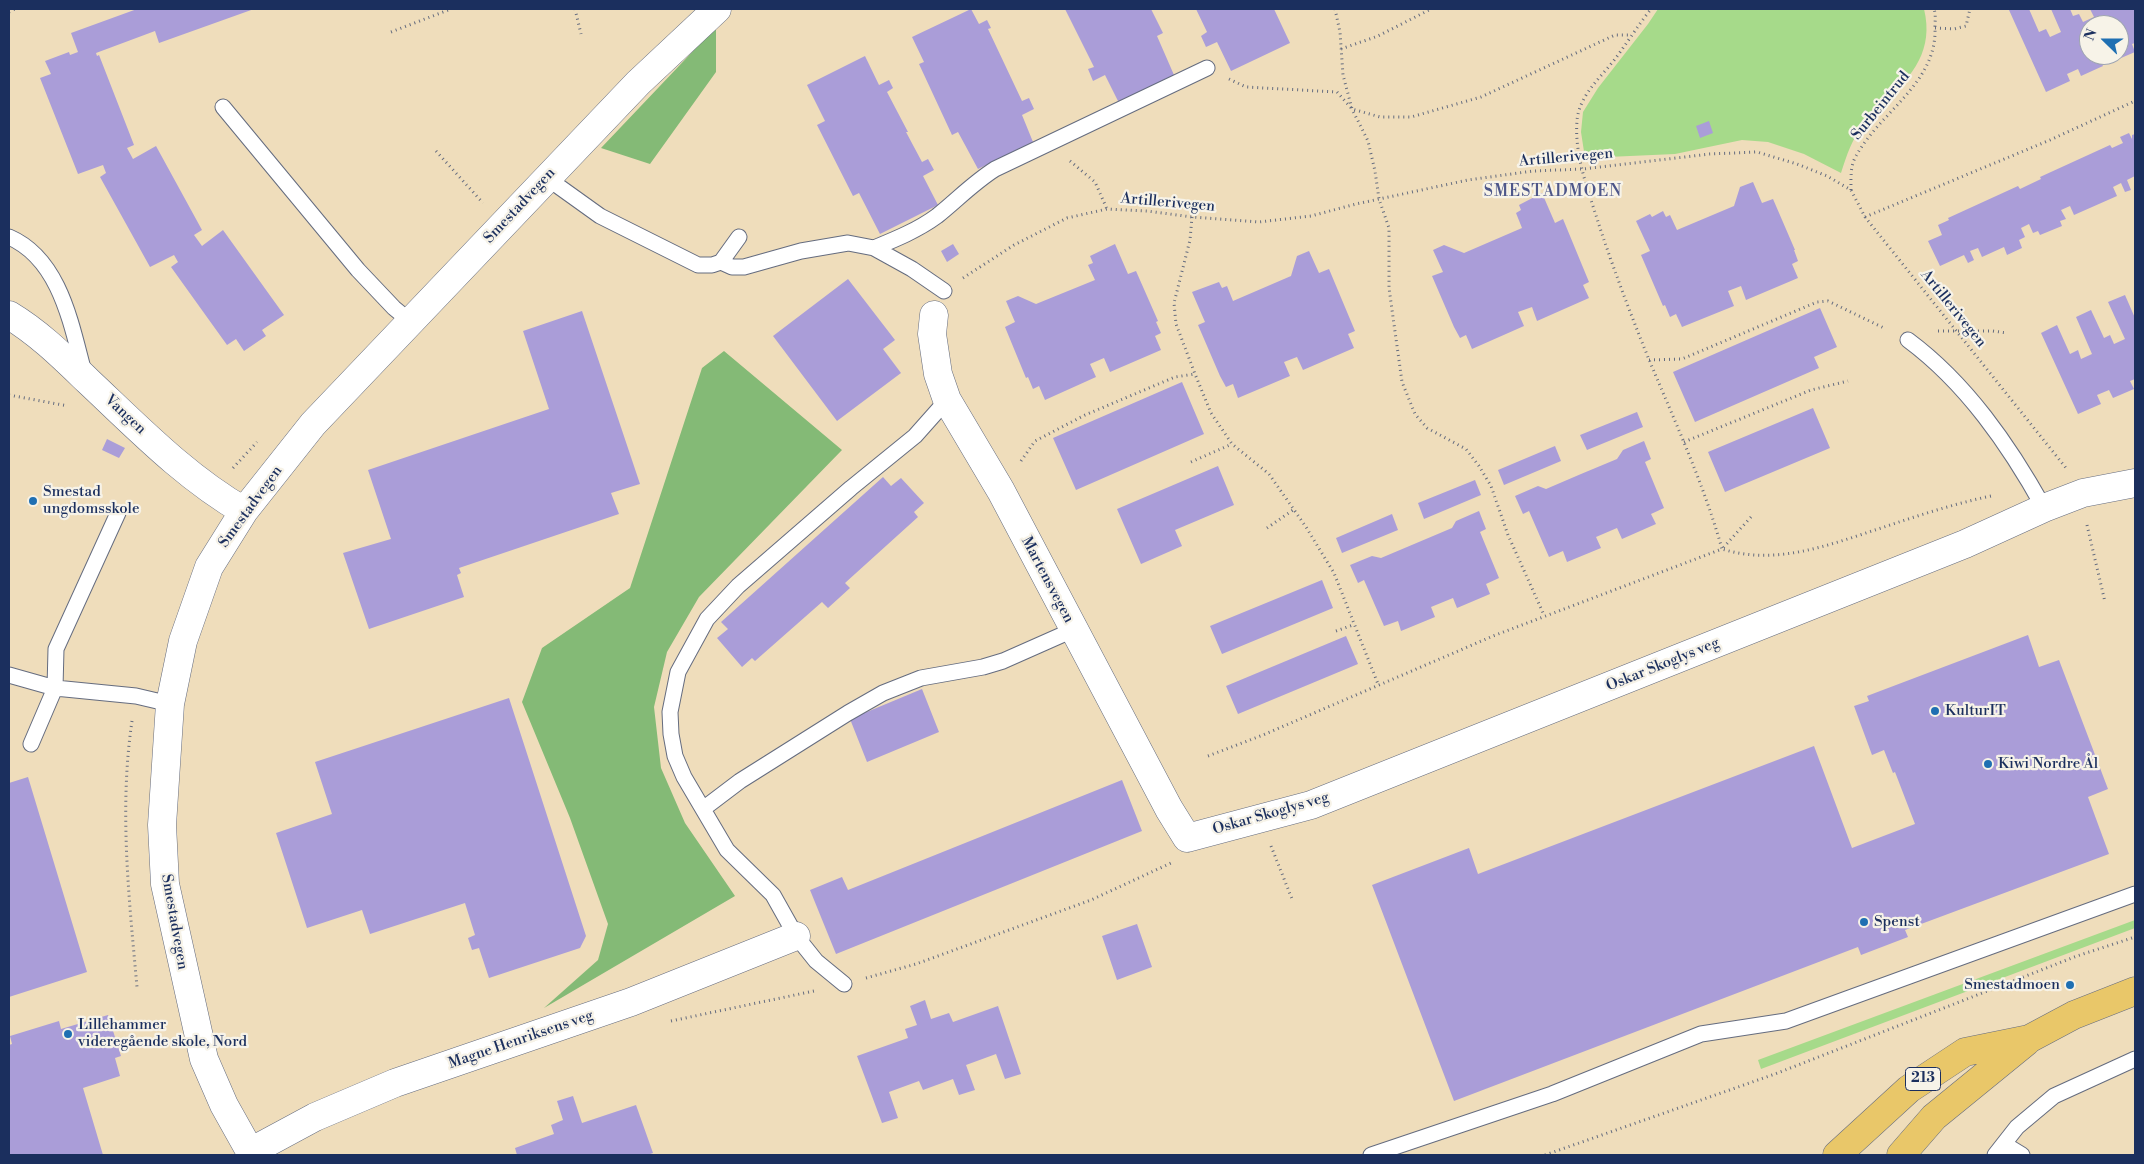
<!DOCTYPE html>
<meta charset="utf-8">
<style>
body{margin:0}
#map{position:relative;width:2144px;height:1164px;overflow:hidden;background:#efddbb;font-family:"Libre Bodoni",serif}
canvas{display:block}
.frame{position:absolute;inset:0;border:10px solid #1b2f5e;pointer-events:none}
.north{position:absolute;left:2079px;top:15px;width:50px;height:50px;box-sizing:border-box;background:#f7f3e8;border:1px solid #9fa5b1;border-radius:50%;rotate:292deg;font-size:14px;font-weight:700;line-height:20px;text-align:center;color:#1b2f5e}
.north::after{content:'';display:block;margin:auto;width:18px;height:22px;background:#1f6fb2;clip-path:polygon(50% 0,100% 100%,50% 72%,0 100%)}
</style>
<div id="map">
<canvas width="2144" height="1164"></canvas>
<div class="frame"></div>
<div class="north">N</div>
</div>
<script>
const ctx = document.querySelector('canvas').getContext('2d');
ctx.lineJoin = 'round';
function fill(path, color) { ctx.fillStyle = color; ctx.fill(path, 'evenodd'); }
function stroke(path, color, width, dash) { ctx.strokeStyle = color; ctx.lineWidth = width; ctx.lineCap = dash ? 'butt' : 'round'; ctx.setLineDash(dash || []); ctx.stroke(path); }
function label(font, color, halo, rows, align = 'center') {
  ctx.font = font + ' "Libre Bodoni",serif'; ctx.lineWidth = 4.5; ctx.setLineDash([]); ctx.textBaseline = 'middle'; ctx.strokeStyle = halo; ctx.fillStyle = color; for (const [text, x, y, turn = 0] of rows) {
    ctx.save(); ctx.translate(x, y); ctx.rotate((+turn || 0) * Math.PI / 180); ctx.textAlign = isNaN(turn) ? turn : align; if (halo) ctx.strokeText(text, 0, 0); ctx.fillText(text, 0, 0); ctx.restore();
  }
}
fill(new Path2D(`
 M1658 9H1924C1934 50 1913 75 1885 102 1878 109 1869 116 1864 124 1852 139 1847 154 1841 173L1804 154 1768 142 1742 140 1675 154 1585 158 1581 132 1583 112 1598 88 1648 24Z
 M2135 920V928L1761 1069 1758 1060Z`), '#a6da8a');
fill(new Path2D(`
 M716 27V72L650 164 601 148Z
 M724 351 842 450 699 597 667 652 654 707 661 768 685 823 735 896 544 1008 598 960 608 924 570 818 522 702 542 648 630 588 702 368Z`), '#84ba76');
fill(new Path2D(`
 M137 9H254L159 43 155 31 96 53 97 56 99 55 134 145 127 148 133 159 156 146 202 230 194 235 202 246 223 230 284 315 262 330 266 336 244 351 236 339 227 345 171 267 178 262 174 255 150 267 100 177 106 173 103 165 78 174 40 78 51 74 45 61 69 52 70 55 78 52 71 33Z
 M971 9 979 24 987 20 991 28 988 29 1022 101 1029 98 1034 109 1022 115 1033 142 978 169 958 132 952 135 919 64 924 62 912 37Z
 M1065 9H1151L1163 33 1157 36 1174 75 1119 103 1105 75 1093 81 1088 69 1094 67Z
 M1196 9H1274L1290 43 1231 71 1217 42 1206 47 1201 36 1207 32Z
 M2012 9H2029L2039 32 2046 29 2050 37 2061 32 2051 9H2070L2073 16 2079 14 2083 22 2094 17 2090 9H2135V43L2132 44 2135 52 2114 61 2111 55H2119V25H2089V55H2109L2100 59 2103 66 2081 76 2078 69 2067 74 2070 81 2046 92 2009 10Z
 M865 56 879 85 889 80 893 88 887 92 908 132H906L922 162 928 159 934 170 923 176 938 205 880 234 859 193 853 196 817 125 825 121 807 85Z
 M1709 121 1713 133 1700 138 1696 126Z
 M2129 133 2132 139V135L2135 134V176L2127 180 2131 190 2125 192 2121 183 2113 187 2117 196 2074 215 2070 206 2061 210 2066 219 2060 221 2062 226 2040 235 2038 231 2033 233 2029 224 2021 228 2025 237 2019 240 2022 248 2007 255 2004 247 1982 257 1978 248 1970 251 1974 260 1968 263 1964 255 1940 266 1928 241 1942 235 1938 225 1949 220 1948 218 2018 186 2020 189 2041 179 2040 177 2110 145 2112 148 2123 143 2120 137Z
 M1753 182 1762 203 1773 199 1795 250H1794L1798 261 1792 264 1798 278 1746 300 1741 286 1728 291 1734 306 1682 327 1676 314 1670 317 1665 305 1663 306 1641 255 1650 251 1636 221 1650 214 1652 217 1663 211 1666 217 1670 215 1677 230 1734 206 1740 187Z
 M1542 193 1555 223 1563 219 1589 282 1583 285 1589 298 1537 321 1532 307 1518 312 1524 326 1472 349 1466 335 1460 338 1454 327 1432 276 1443 272 1433 250 1444 245 1464 253 1522 228 1516 213 1521 210 1519 205Z
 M953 244 959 254 947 262 941 251Z
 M1115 244 1128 274 1136 271 1158 321 1156 322 1161 333 1155 336 1161 350 1110 372 1104 358 1090 364 1096 377 1045 400 1039 386 1033 389 1028 377 1026 378 1005 327 1015 322 1006 301 1018 296 1036 304 1095 280 1088 265 1093 263 1090 256Z
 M1309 251 1319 273 1329 269 1355 331 1348 334 1354 348 1303 370 1297 357 1284 362 1290 376 1238 398 1233 384 1226 387 1220 376 1198 325 1205 322 1192 292 1219 282 1222 288 1227 286 1233 301 1291 276 1297 256Z
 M848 279 895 340 883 349 901 373 837 421 773 336Z
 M2125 295 2135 318V379L2130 381 2134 389 2113 398 2109 390 2097 395 2101 404 2078 414 2041 333 2057 325 2070 354 2078 350 2081 359 2092 354 2076 317 2091 310 2104 338 2110 335 2114 344 2125 339 2108 302Z
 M1820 308 1837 347 1814 357 1819 368 1695 422 1673 372Z
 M582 311 640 484 611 493 619 514 459 568 461 573 457 575 464 597 369 629 343 553 391 539 368 470 549 409 523 331Z
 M1182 382 1204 434 1076 490 1053 438Z
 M1813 408 1830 448 1725 492 1708 452Z
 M1637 412 1643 427 1587 450 1580 435Z
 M107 439 125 448 119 458 102 450Z
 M1644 441 1651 459 1645 462 1664 508 1651 514 1656 524 1622 539 1617 528 1596 537 1601 548 1567 562 1563 551 1549 557 1529 511 1523 514 1515 496 1538 486 1546 489 1581 474 1617 459 1623 450Z
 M1555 446 1561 461 1504 485 1498 470Z
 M1218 466 1234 505 1175 530 1182 546 1141 564 1117 509Z
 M883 477 891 486 901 478 924 503 914 512 918 517 845 583 850 588 828 608 822 602 755 661 752 658 742 667 717 638 728 629 721 622Z
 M1475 480 1481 495 1424 519 1418 503Z
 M1479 511 1486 529 1480 532 1499 578 1486 584 1490 594 1457 608 1453 598 1431 607 1435 617 1401 631 1398 621 1384 626 1364 580 1358 583 1350 565 1372 556 1381 558 1452 528 1456 521Z
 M1392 514 1398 530 1342 553 1336 538Z
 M1322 580 1333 608 1222 654 1210 626Z
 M2028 635 2039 667 2059 660 2108 789 2088 797 2109 854 1905 930 1908 937 1861 955 1858 947 1454 1101 1372 885 1469 848 1478 874 1814 746 1852 848 1915 824 1895 772 1893 773 1884 750 1872 755 1854 706 1869 701 1867 696Z
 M1346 636 1358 664 1238 714 1226 686Z
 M922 689 939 732 867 762 850 719Z
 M509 698 586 936 580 948 489 978 479 948 472 950 468 938 475 935 465 903 370 934 362 910 307 928 276 833 332 814 315 762Z
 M28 777 87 972 9 997V783Z
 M1122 780 1142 831 836 954 810 890 842 877 848 890Z
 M1137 924 1152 967 1117 980 1102 936Z
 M925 1000 931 1019 949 1013 953 1022 998 1006 1021 1074 1005 1079 996 1054 966 1065 975 1090 959 1095 953 1079 923 1090 919 1081 889 1092 898 1118 882 1123 857 1056 908 1038 905 1029 917 1025 910 1006Z
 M108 1015 121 1056 115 1058 120 1076 83 1088 103 1155H9V1045L12 1044 10 1036 59 1021 61 1029Z
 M573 1096 582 1123 636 1105 653 1153 647 1155H517L515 1148 554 1134 551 1125 563 1120 557 1101Z`), '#aa9dd8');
const service = new Path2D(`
 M223 107 358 270 394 308 411 322
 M547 178 600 216 698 265H712L721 262 732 267H744L801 251 848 243 874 248 912 269 944 291
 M9 237C60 259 71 324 84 372
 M874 248C896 239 918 230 937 216 957 200 973 183 995 169L1207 68
 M721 262 739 237
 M1908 340C1966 383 2009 445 2044 508
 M9 675 55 688 136 696 170 704
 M31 744 55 688 56 649 118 513
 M703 809 740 781 848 713 883 693 921 678 983 667 1003 661 1073 630
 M844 984 816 961 796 936 773 895 727 850 684 777 675 756 671 734 670 712 678 672 707 619 738 586 851 488 915 436 947 400
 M2004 1144 2022 1155
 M1371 1155 1552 1094 1701 1034 1786 1021 2135 894
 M1995 1155 2017 1127 2054 1096 2135 1059`);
const minor = new Path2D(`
 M9 315C39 333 63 357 88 381 137 427 185 477 244 511
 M934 315 932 334 938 374 947 400 1001 491 1169 809 1187 838 1311 805 1965 544 2044 508 2083 493 2135 483
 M250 1152 315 1117 395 1083 631 1002 796 936
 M252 1155 224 1105 204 1059 165 884 162 825 170 704 183 641 209 567 244 511 313 424 638 83 717 9`);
const primary = new Path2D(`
 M1837 1155 1909 1089 1965 1052 2029 1039 2074 1015 2135 991
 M1901 1155 1934 1117 2026 1042`);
stroke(service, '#656c7f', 17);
stroke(minor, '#656c7f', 29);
stroke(primary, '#656c7f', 29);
stroke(new Path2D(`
 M575 9 581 34
 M1335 9 1340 32 1343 75 1352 109 1368 141 1375 171 1379 199 1389 228V288L1402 382 1415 414 1427 428 1466 449 1479 466 1491 486 1508 535 1544 615
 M9 12 15 9
 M1935 28 1954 29 1966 26 1970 9
 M391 32 451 9
 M1341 49 1378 36 1431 9
 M1229 79 1246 87 1337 92 1352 109 1380 117H1411L1481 97 1615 35H1630
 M436 151 483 203
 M1070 161 1095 182 1107 209
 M1851 190C1851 178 1850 166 1856 156 1880 112 1937 83 1935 28 1935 21 1936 15 1934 9
 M1192 217 1190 240 1174 303 1176 324 1195 374 1211 413 1232 444 1269 474 1306 527 1334 573 1378 684
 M1865 217 2050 140 2135 101
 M963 278 1014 245 1067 218 1107 209 1147 211 1192 217 1259 222 1311 216 1356 204 1468 180 1533 171 1583 169 1710 154 1757 152 1797 164 1827 176 1851 190 1865 217 2066 468
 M1938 331H1993L2007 333
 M1649 360 1682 359 1817 302 1828 301 1886 329
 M9 395 68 406
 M1684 442 1811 390 1848 381
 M1021 461 1035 441 1085 415 1175 377 1195 374
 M1191 462 1232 444
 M233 468 257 442
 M1751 517 1722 549C1776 566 1829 545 1881 528 1917 516 1953 504 1991 496
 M2087 525 2105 602
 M1267 528 1293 510
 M1336 631 1353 625
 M132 721C119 809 129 898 137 987
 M1208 756 1263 735 1493 636 1722 549C1704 485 1676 424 1650 362 1632 318 1615 273 1600 228 1590 195 1574 157 1577 121 1579 94 1603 76 1618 55 1629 40 1639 24 1651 9
 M1271 846 1292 899
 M866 978 916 964 1091 900 1171 863
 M671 1021 814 991
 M1545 1155 1775 1074 2077 956 2135 937`), '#656c7f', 3, [1, 4]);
stroke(service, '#fff', 15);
stroke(minor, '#fff', 28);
stroke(primary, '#e9c769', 28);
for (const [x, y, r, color] of [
 [33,501,5,"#1f6fb2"],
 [1935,711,5,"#1f6fb2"],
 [1988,764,5,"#1f6fb2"],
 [1864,922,5,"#1f6fb2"],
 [2070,985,5,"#1f6fb2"],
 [68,1034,5,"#1f6fb2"]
]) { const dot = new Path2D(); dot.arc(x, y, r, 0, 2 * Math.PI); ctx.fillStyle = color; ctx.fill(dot); stroke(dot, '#f7f3e8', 2); }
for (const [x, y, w] of [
 [1923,1079,35]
]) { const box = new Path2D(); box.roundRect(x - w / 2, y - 11.5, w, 23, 4); ctx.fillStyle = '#f7f3e8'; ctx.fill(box); stroke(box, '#1b2f5e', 1); }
label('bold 14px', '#1b2f5e', null, [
 ["213",1923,1079]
]);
label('15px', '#1b2f5e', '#f7f3e8', [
 ["Surbeintrud",1881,106,-51],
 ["Artillerivegen",1566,158,-5],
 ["Artillerivegen",1168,203,5],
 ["Smestadvegen",520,206,-47],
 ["Artillerivegen",1953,309,51],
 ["Vangen",125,415,43],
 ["Smestadvegen",251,507,-54],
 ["Martensvegen",1047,580,62],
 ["Oskar Skoglys veg",1663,665,-22],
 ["Oskar Skoglys veg",1271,814,-16],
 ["Smestadvegen",174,922,80],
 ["Magne Henriksens veg",521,1040,-19]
]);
label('15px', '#1b2f5e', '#f7f3e8', [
 ["Smestad",43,492],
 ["ungdomsskole",43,509],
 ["KulturIT",1945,711],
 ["Kiwi Nordre Ål",1998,764],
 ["Spenst",1874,922],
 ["Smestadmoen",2060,985,"right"],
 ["Lillehammer",78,1025],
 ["videregående skole, Nord",78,1042]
], 'left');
ctx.letterSpacing = '1px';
label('16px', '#4d5689', '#f7f3e8', [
 ["SMESTADMOEN",1553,192]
]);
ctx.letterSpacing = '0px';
</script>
